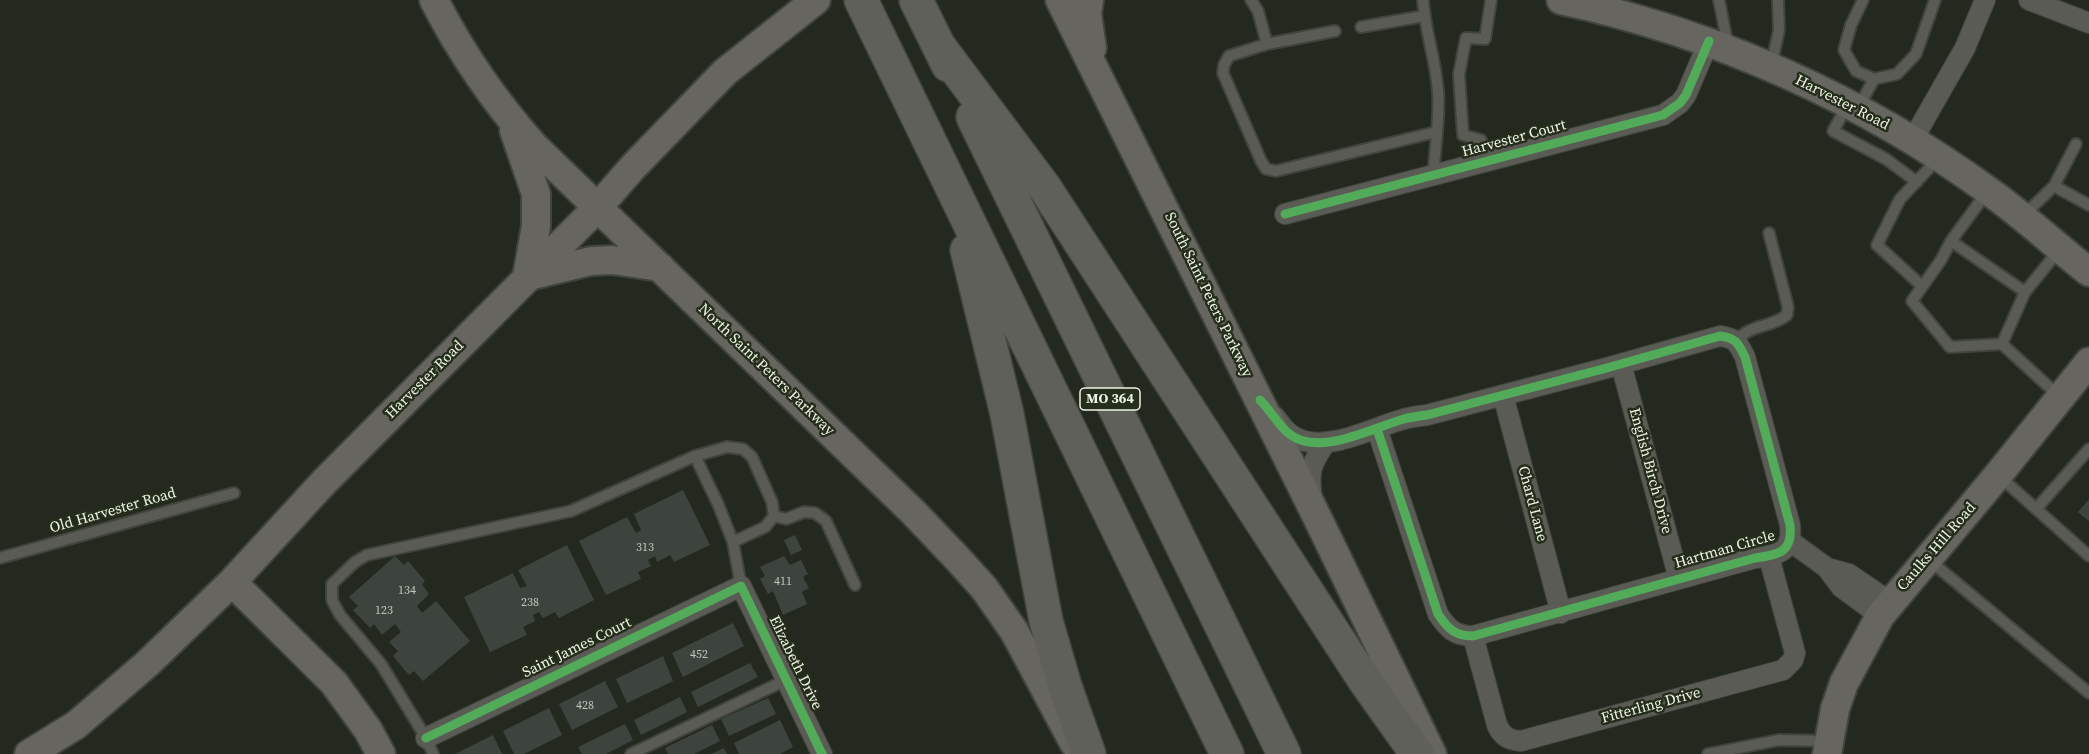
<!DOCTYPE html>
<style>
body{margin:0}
canvas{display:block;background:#24291f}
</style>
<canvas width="2089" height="754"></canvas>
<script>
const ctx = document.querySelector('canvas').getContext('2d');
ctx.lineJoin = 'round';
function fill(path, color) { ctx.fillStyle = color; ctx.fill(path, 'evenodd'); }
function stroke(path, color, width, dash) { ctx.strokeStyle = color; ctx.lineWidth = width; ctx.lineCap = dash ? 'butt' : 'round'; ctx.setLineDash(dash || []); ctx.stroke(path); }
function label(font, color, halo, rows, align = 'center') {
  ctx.font = font + ' "Source Serif 4",serif'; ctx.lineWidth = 5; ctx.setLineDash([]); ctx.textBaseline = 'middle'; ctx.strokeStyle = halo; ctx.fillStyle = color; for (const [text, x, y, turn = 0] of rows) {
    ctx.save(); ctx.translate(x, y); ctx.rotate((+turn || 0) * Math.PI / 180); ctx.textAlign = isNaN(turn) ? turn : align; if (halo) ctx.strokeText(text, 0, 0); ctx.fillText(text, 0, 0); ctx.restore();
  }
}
fill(new Path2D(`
 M683 490 710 545 674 562 670 555 657 562 655 556 648 560 651 566 638 572 641 579 606 595 579 541 627 517 636 533 641 530 634 514Z
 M2089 499V521L2078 512Z
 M795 535 802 550 791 555 784 540Z
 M567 545 594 600 559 618 555 612 543 618 539 612 533 615 535 621 523 627 527 635 490 652 464 597 513 573 520 588 527 586 518 570Z
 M395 556 404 565 408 561 425 581 422 584 429 594 417 606 422 613 436 601 470 641 423 681 414 671 409 675 393 656 398 651 389 642 401 632 395 624 382 635 374 624 370 628 353 610 358 606 349 597Z
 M784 556 790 565 801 560 808 574 803 577 809 588 802 592 807 604 783 615 773 591 768 594 760 579 765 576 760 567Z
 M733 623 744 646 683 677 672 653Z
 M663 656 673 681 627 703 616 679Z
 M750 663 758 677 698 707 691 692Z
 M605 681 618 707 572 730 559 704Z
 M680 697 687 712 641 735 634 720Z
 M768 698 776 714 729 736 721 719Z
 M549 708 562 735 524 754H514L503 731Z
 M780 720 793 747 780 754H739L734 743Z
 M625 724 633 740 606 754H582L578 747Z
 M712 725 720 741 694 754H668L665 748Z
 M493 735 502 754H455Z
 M724 748 727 754H711Z`), '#3d443d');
const lane = new Path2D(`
 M1251 0 1258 11 1267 44
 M1423 0C1425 31 1436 61 1438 92 1440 117 1435 150 1433 176
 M1719 0 1728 46
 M1863 0 1851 25 1844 50 1856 71 1874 79 1897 74 1916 54 1935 0
 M1361 27 1424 16
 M1335 31 1267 44 1229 56 1224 65 1223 73 1261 161 1266 169 1276 171 1436 132
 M1771 67 1779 30 1778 0
 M1847 106 1833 131 1886 159 1917 182
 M1858 108 1874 79
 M1486 162 1481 140 1463 135 1459 74 1466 38 1485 39 1491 0
 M2054 186 2076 144
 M1987 192 1951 241 1941 260 1912 301 1950 347 2002 344 2060 397
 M2023 216 2054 186 2089 205
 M1951 241 2025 292 2059 250
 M1922 286 1877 245 1900 199 1938 159
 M1735 342C1749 324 1771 328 1787 315L1788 307 1769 233
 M2002 344 2025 292
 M695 456 727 447 743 449 752 457 772 502 774 516 765 527 733 542
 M1998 475 2089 556
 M2036 509 2089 449
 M774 516 786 519 804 512 815 513 826 521 855 585
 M0 558 234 493
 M1928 559 2089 693
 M433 754 426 738 381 664 340 615 332 600V584L355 562 367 555 571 511 695 456 718 504 733 542 741 586
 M631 754 786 680
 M1708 754 1779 740 1828 741`);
const street = new Path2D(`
 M2029 0 2089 23
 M1912 141 1965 48 1985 0
 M1285 214 1663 115 1680 103 1686 95 1709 41
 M1621 364 1679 579
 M1503 395 1561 613
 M1275 417C1282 426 1288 435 1299 439 1329 452 1374 427 1404 419 1411 417 1419 416 1427 415L1603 369 1720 336C1736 338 1738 343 1745 357L1790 525C1793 552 1779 555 1755 558L1473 636C1455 636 1448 629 1438 614L1377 429
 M1312 498C1308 471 1311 464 1326 442
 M1790 541 1827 568 1841 587 1880 616
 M1827 568 1849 574 1890 602
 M1473 636 1497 725C1502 736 1508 740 1521 741L1783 670 1793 660 1795 653 1769 557
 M426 738 741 586 822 754`);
const secondary = new Path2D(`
 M434 0C461 53 494 101 534 146L913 512 956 557 984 588 1014 631 1074 743
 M1060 0 1317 517 1432 754
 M1089 0 1087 14 1092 48
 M1561 0C1715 33 1862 99 1990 192 2025 217 2056 246 2089 272
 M514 130 536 194V226L527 277
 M529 276 591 261 612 260 660 267
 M232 582 334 683 368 730 381 754
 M29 754 76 725 148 663 232 582 324 482 598 207 633 167 725 72 816 0
 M1827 754 1835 709 1844 683 1880 616 1998 475 2089 362`);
const highway = new Path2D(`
 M861 0 1227 754
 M916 0 948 65
 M938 45 1045 188 1365 681 1417 754
 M973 117 1284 754
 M967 250 1007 414 1046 621 1065 686 1089 754`);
stroke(lane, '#40443c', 14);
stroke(street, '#40443c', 22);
stroke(secondary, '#40443c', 32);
stroke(highway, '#40443c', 36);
stroke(lane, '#5b5b56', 10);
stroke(street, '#5b5b56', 20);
stroke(secondary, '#666560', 28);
stroke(highway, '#60605a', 33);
stroke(new Path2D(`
 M1285 214 1663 115 1680 103 1686 95 1709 41
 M1260 400C1270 410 1277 423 1287 432 1317 459 1371 428 1404 419 1411 417 1419 416 1427 415L1603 369 1720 336C1736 338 1738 343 1745 357L1790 525C1793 552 1779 555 1755 558L1473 636C1455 636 1448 629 1438 614L1377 429
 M426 738 741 586 822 754`), '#51ab58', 9);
label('12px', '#c1c6bc', null, [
 ["313",645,548],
 ["411",783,582],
 ["134",407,591],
 ["238",530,603],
 ["123",384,611],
 ["452",699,655],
 ["428",585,706]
]);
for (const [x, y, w] of [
 [1110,399,60]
]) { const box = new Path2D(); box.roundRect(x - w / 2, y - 11, w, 22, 4.5); ctx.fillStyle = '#252d1b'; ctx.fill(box); stroke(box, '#edf2e6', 1.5); }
label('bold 14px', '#edf2e6', null, [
 ["MO 364",1110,399]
]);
label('15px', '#edf2e6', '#252d1b', [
 ["Harvester Road",1842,103,27],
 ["Harvester Court",1514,139,-15],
 ["South Saint Peters Parkway",1208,295,64],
 ["North Saint Peters Parkway",766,370,44],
 ["Harvester Road",425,380,-45],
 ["English Birch Drive",1650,471,75],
 ["Chard Lane",1532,504,75],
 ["Old Harvester Road",113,511,-16],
 ["Caulks Hill Road",1937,547,-49],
 ["Hartman Circle",1725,550,-16],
 ["Saint James Court",577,648,-26],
 ["Elizabeth Drive",795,663,64],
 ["Fitterling Drive",1651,706,-15]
]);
</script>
